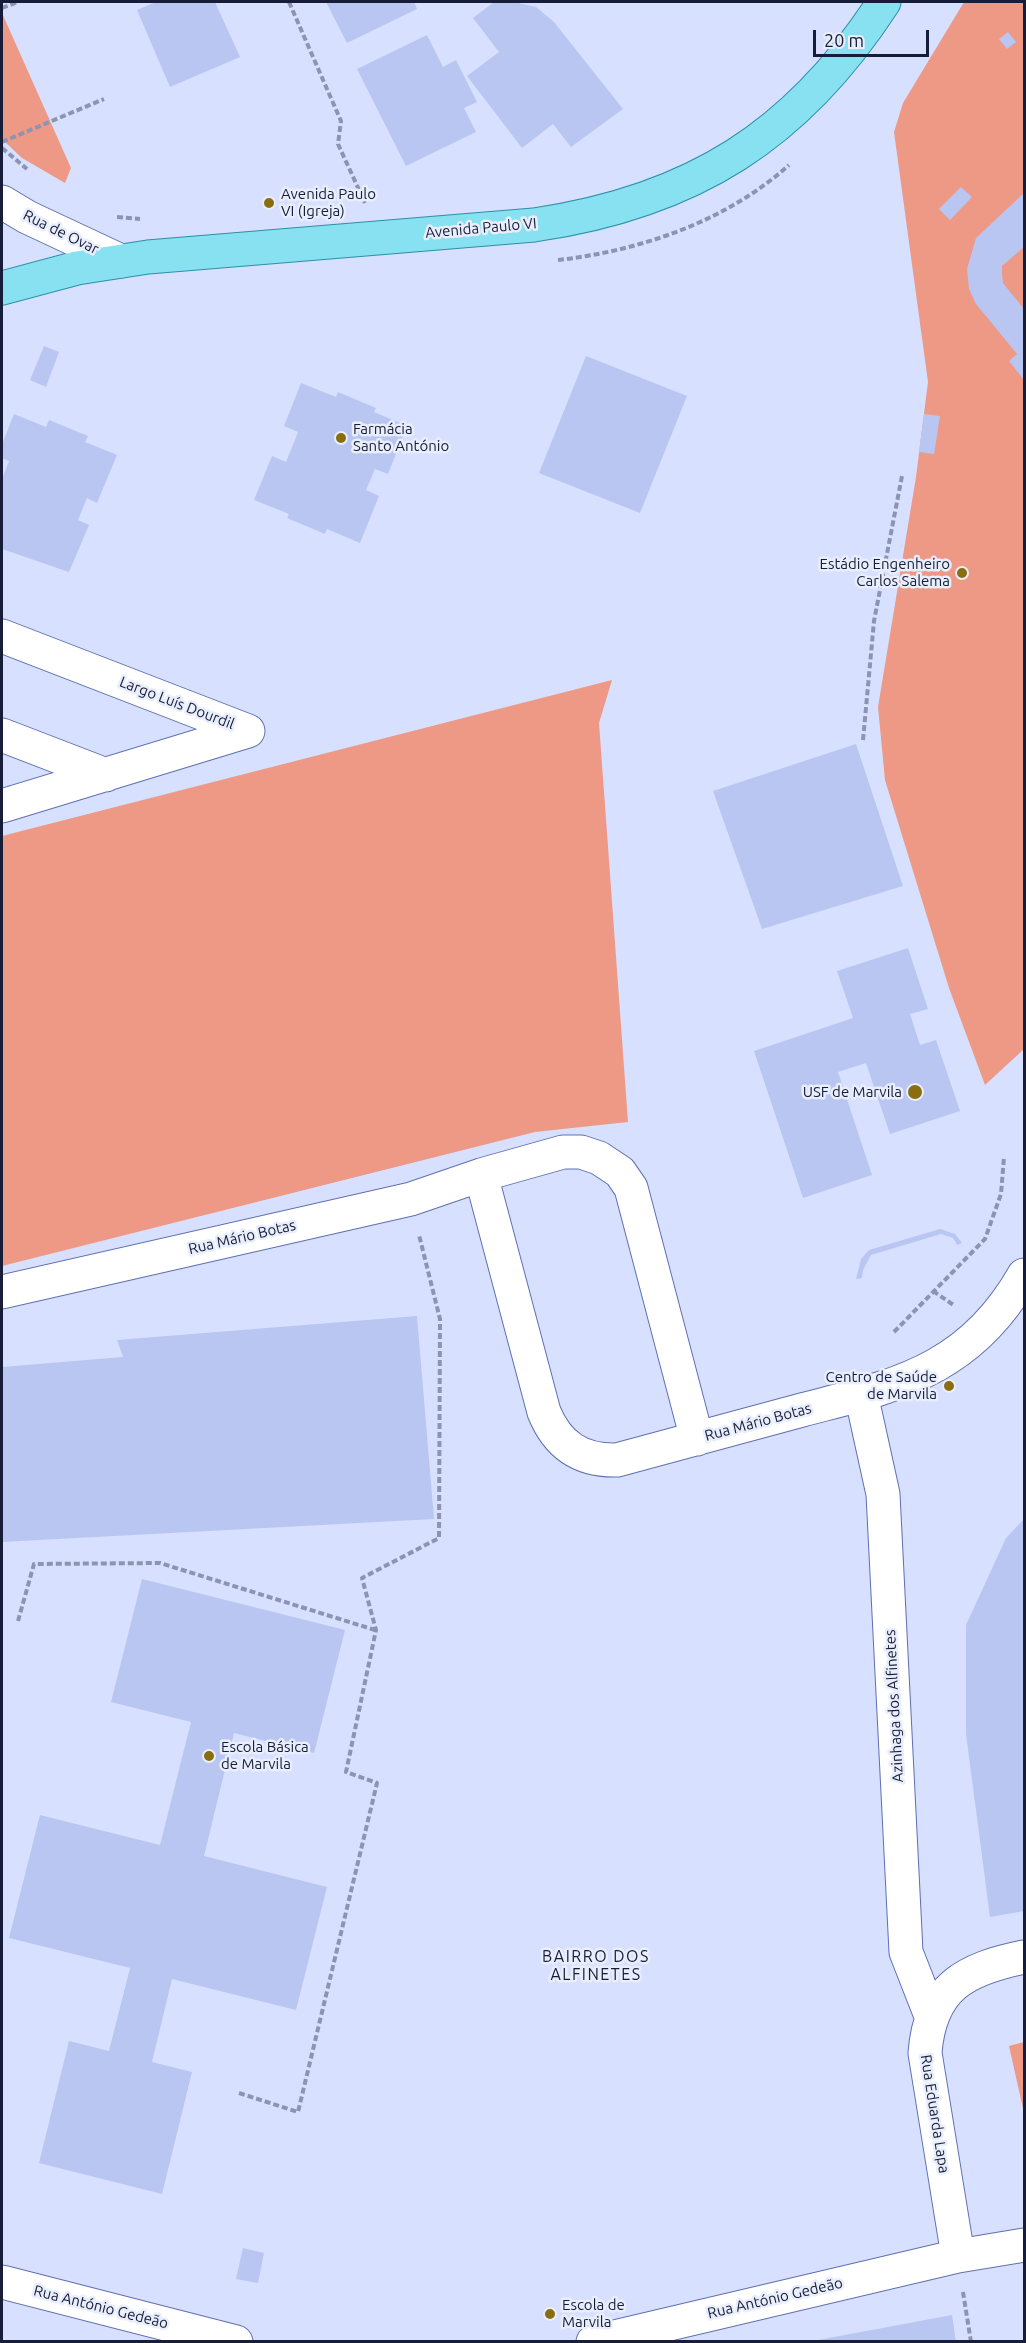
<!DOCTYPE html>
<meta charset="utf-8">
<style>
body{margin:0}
#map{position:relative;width:1026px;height:2343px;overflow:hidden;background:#d7e0fe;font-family:Ubuntu,sans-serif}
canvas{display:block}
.frame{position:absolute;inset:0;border:3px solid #171d38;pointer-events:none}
.scale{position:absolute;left:813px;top:30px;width:116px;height:27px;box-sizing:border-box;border:3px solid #171d38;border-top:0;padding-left:8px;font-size:18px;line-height:21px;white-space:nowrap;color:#171d38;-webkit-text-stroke:4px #e9eefd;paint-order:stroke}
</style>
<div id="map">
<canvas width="1026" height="2343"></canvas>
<div class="frame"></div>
<div class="scale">20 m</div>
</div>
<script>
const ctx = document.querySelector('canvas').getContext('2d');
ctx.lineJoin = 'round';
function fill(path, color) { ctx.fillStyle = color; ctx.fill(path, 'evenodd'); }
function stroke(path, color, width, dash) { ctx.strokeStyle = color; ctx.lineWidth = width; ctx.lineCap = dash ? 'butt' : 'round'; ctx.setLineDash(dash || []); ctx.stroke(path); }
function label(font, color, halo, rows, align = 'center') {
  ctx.font = font + ' Ubuntu,sans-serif'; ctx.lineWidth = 5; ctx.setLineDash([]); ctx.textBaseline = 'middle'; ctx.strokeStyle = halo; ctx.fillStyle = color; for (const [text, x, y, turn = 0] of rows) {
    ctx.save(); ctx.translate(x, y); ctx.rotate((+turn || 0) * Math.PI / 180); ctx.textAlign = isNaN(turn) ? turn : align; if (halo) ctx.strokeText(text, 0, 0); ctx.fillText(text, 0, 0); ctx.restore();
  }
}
fill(new Path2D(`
 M964 2H1024V1049L985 1085 949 988 885 780 878 707 916 477 928 382 894 132 903 103Z
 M2 13 71 168 65 183 22 158 2 139Z
 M612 680 599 723 628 1122 535 1132 2 1266V836Z
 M1024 2042V2113L1009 2046Z`), '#ee9886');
fill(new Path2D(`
 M156 2H215L240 57 170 87 137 10Z
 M326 2H414L417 9 347 43Z
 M494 2H514L536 7 554 22 623 109 571 147 553 124 522 148 467 76 499 52 473 18Z
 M1008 32 1016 42 1007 49 999 39Z
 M427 35 443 67 456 60 477 102 464 108 476 132 406 166 357 69Z
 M961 187 972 197 950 220 939 209Z
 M1024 193V247L1002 266V274L1003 283 1024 309V380L1009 361 1017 354 976 304 969 289 967 269 976 238Z
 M44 346 59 352 46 387 30 380Z
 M586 356 687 396 640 513 539 473Z
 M301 383 336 397 338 392 376 408 374 412 407 426 388 474 375 469 366 490 379 496 360 543 327 529 325 534 287 518 289 514 254 500 272 456 286 462 298 432 284 426Z
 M14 414 46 427 49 420 88 436 85 442 117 455 97 503 87 498 78 520 89 525 69 572 2 549V479L9 461 2 458V444Z
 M924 414 940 416 934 454 919 452Z
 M856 744 903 886 762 929 713 791Z
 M908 948 928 1009 910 1014 920 1045 936 1040 960 1111 890 1134 866 1063 838 1072 872 1175 803 1198 754 1051 853 1018 837 971Z
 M940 1229 955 1234 962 1243 957 1245 953 1238 941 1234 871 1255 863 1270 862 1278 856 1279 861 1259 869 1250Z
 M417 1316 434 1519 2 1542V1367L123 1357 117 1340Z
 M1024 1519V1911L990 1917 966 1734V1625L1006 1538Z
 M142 1579 345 1630 314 1753 234 1733 204 1856 327 1887 296 2010 172 1979 152 2062 192 2072 162 2194 39 2163 69 2041 109 2051 130 1968 9 1938 40 1815 160 1845 191 1722 111 1702Z
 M243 2248 264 2253 258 2283 236 2279Z
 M952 2315 956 2342H818V2340Z`), '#bac6f2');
const minor = new Path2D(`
 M2 202 27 217 121 261
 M2 636 248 731 2 806
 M2 735 106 775
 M481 1175 544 1412C558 1446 581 1461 617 1460 679 1443 740 1427 802 1410 847 1398 895 1388 936 1365 974 1344 1003 1312 1024 1275
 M2 1292 411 1199 481 1175 563 1152H581L599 1158 620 1172 631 1188 697 1439
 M861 1394 883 1494 906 1952 931 2016
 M958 2256 925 2053C930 1987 965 1969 1024 1957
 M2 2282 236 2342
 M593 2342 958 2256 1024 2245`);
const major = new Path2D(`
 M2 288 77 268 148 257 534 225C692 202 797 136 884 2`);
stroke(minor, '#5f70b2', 35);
stroke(major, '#2c8fa9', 35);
stroke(new Path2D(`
 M289 2 341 121 338 144 365 203
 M2 8 18 2
 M2 142 104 99
 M2 148 27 169
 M117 217 140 219
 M558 260C640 251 727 221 789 165
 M863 740 874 621 902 476
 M933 1291 955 1306
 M894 1332 985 1239 1001 1194 1004 1157
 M18 1621 34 1564 160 1563 375 1630
 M239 2093 298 2112 377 1783 346 1772 376 1630 362 1578 439 1538 440 1319 419 1235
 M963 2292 971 2342`), '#8c94b1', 4, [6, 3]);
stroke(minor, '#fff', 33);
stroke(major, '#87e1f0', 33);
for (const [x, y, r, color] of [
 [269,203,6,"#886e0e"],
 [341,438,6,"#886e0e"],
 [962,573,6,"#886e0e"],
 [915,1092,8,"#886e0e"],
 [949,1386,6,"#886e0e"],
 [209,1756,6,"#886e0e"],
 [550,2314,6,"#886e0e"]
]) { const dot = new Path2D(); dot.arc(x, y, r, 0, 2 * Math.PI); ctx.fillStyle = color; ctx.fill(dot); stroke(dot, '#e9eefd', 2); }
label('15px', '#171d38', '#e9eefd', [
 ["Avenida Paulo",281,194],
 ["VI (Igreja)",281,211],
 ["Farmácia",353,429],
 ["Santo António",353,446],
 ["Estádio Engenheiro",950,564,"right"],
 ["Carlos Salema",950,581,"right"],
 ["USF de Marvila",902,1092,"right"],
 ["Centro de Saúde",937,1377,"right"],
 ["de Marvila",937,1394,"right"],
 ["Escola Básica",221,1747],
 ["de Marvila",221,1764],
 ["Escola de",562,2305],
 ["Marvila",562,2322]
], 'left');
label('15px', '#171d38', '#e9eefd', [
 ["Avenida Paulo VI",481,228,-5],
 ["Rua de Ovar",61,232,26],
 ["Largo Luís Dourdil",177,703,21],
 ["Rua Mário Botas",242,1237,-13],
 ["Rua Mário Botas",758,1422,-15],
 ["Azinhaga dos Alfinetes",894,1706,-93],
 ["Rua Eduarda Lapa",935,2114,81],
 ["Rua António Gedeão",775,2298,-13],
 ["Rua António Gedeão",101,2307,14]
]);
ctx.letterSpacing = '1.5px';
label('16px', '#171d38', '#e9eefd', [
 ["BAIRRO DOS",596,1957],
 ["ALFINETES",596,1975]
]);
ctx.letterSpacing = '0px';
</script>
